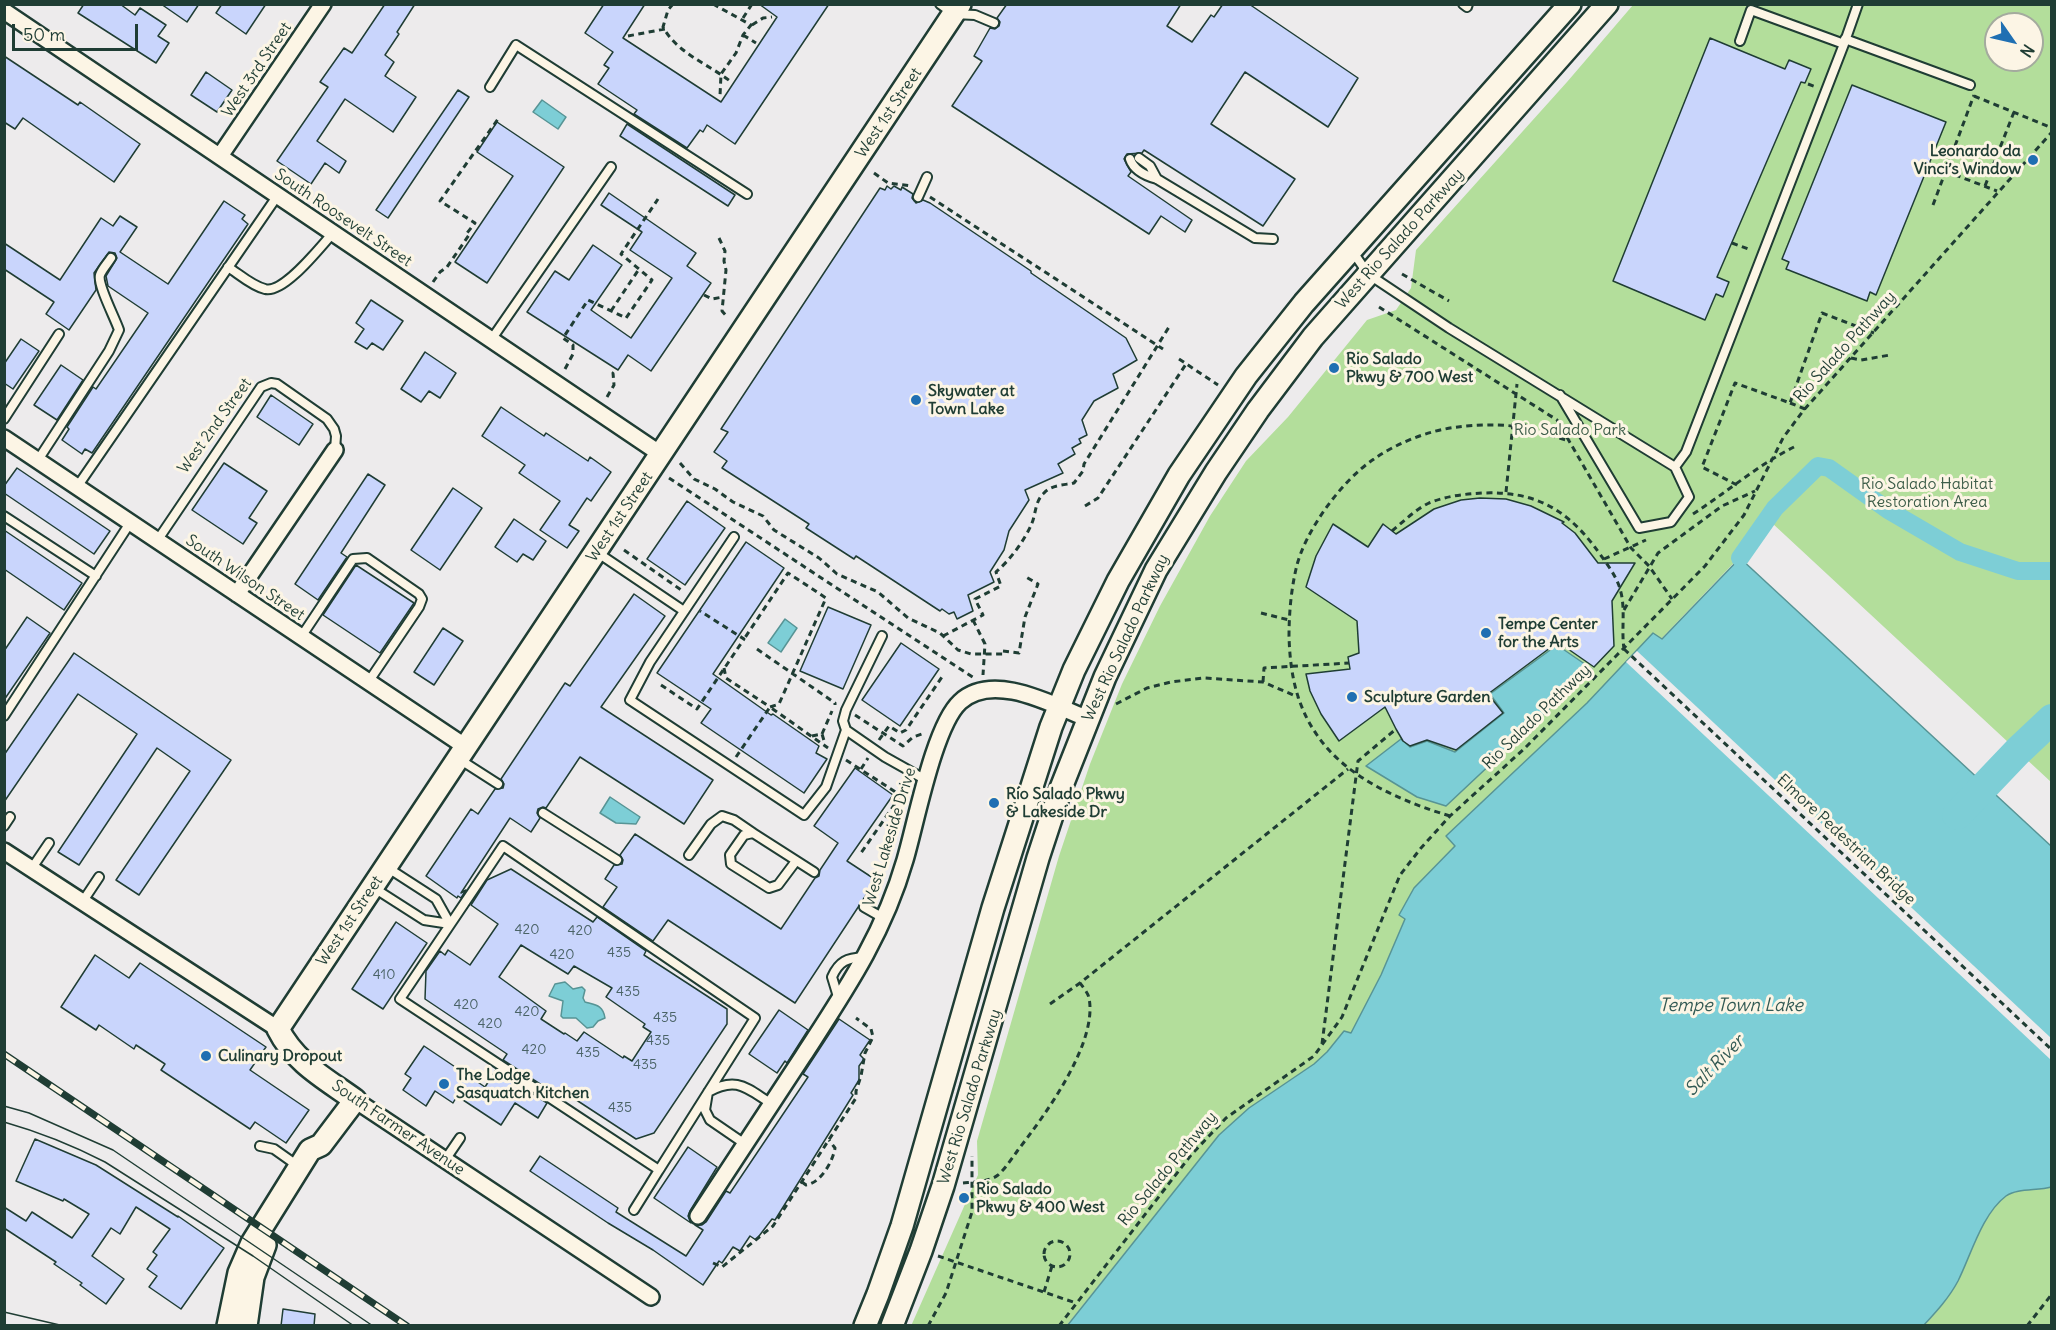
<!DOCTYPE html>
<meta charset="utf-8">
<style>
body{margin:0}
#map{position:relative;width:2056px;height:1330px;overflow:hidden;background:#edebec;font-family:Delius,sans-serif}
canvas{display:block}
.frame{position:absolute;inset:0;border:6px solid #1f3d34;pointer-events:none}
.north{position:absolute;left:1984px;top:12px;width:60px;height:60px;box-sizing:border-box;background:#fcf5e5;border:2px solid #a4ab9e;border-radius:50%;rotate:124deg;font-size:16px;font-weight:700;line-height:24px;text-align:center;color:#1f3d34}
.north::after{content:'';display:block;margin:auto;width:21px;height:27px;background:#1f6fb2;clip-path:polygon(50% 0,100% 100%,50% 72%,0 100%)}
.scale{position:absolute;left:12px;top:24px;width:126px;height:27px;box-sizing:border-box;border:3px solid #1f3d34;border-top:0;padding-left:8px;font-size:18px;line-height:21px;white-space:nowrap;color:#1f3d34;-webkit-text-stroke:4px #fcf5e5;paint-order:stroke}
</style>
<div id="map">
<canvas width="2056" height="1330"></canvas>
<div class="frame"></div>
<div class="north">N</div>
<div class="scale">50 m</div>
</div>
<script>
const ctx = document.querySelector('canvas').getContext('2d');
ctx.lineJoin = 'round';
function fill(path, color) { ctx.fillStyle = color; ctx.fill(path, 'evenodd'); }
function stroke(path, color, width, dash) { ctx.strokeStyle = color; ctx.lineWidth = width; ctx.lineCap = dash ? 'butt' : 'round'; ctx.setLineDash(dash || []); ctx.stroke(path); }
function label(font, color, halo, rows, align = 'center') {
  ctx.font = font + ' Delius,sans-serif'; ctx.lineWidth = 6; ctx.setLineDash([]); ctx.textBaseline = 'middle'; ctx.strokeStyle = halo; ctx.fillStyle = color; for (const [text, x, y, turn = 0] of rows) {
    ctx.save(); ctx.translate(x, y); ctx.rotate((+turn || 0) * Math.PI / 180); ctx.textAlign = isNaN(turn) ? turn : align; if (halo) ctx.strokeText(text, 0, 0); ctx.fillText(text, 0, 0); ctx.restore();
  }
}
fill(new Path2D(`
 M1633 5H2051V782L1772 523 1661 639 1653 634 1587 703 1447 836 1455 846 1414 888 1400 914 1405 919 1381 975 1351 1033 1344 1031 1327 1052 1314 1064 1249 1108 1219 1135 1067 1325 911 1326 978 1175 977 1141 1059 856 1090 764 1122 684 1160 606 1210 516 1246 461 1288 417 1367 320 1396 310 1411 288 1416 250 1567 82ZM1996 24H2032V60H1996Z
 M2051 1187V1325L1924 1326C1936 1312 1949 1298 1958 1281 1971 1255 1982 1214 2006 1196 2017 1188 2038 1191 2051 1187Z`), '#b3de9b');
const water = new Path2D(`
 M542 100 566 117 558 129 533 112Z
 M1740 558 2051 846V1187C2038 1191 2017 1188 2006 1196 1982 1214 1971 1255 1958 1281 1949 1298 1936 1312 1924 1325L1067 1326 1219 1135 1249 1108 1314 1064 1327 1052 1344 1031 1351 1033 1381 975 1405 919 1399 915 1414 888 1455 846 1446 836 1587 703 1653 633 1662 639Z
 M785 619 797 628 781 652 768 643Z
 M1557 645 1592 669 1446 806 1417 797 1366 766 1401 739 1410 747 1427 741 1455 752 1504 713 1490 694Z
 M610 797 640 817 636 824 616 823 600 813Z
 M565 982 573 989 582 987 585 990 583 998 585 1002C596 1005 603 1005 605 1018L598 1021 593 1027 587 1028 576 1018H563L561 1016 563 1001 549 996 555 984Z`);
fill(water, '#7dced6');
stroke(water, '#579495', 1.5);
fill(new Path2D(`
 M1637 651 2051 1038V1060L1626 662Z`), '#edebec');
stroke(new Path2D(`
 M1740 558 1775 508 1818 466 1829 468 1888 510 1960 552 2018 571H2052`), '#7dced6', 18);
stroke(new Path2D(`
 M1957 815 2018 751 2052 719`), '#7dced6', 30);
const building = new Path2D(`
 M84 4H120L135 15 140 8 166 25 158 36 169 43 156 63 78 13Z
 M161 4H199L187 22Z
 M222 4H266L246 34 216 13Z
 M385 4H415L397 32 399 34 385 55 394 62 385 76 416 97 393 132 345 99 317 141 346 161 339 173 325 163 311 184 277 161 328 87 320 82 344 48 352 53Z
 M604 4H645L623 38 721 102 777 17 759 4H829L735 144 707 125 703 132 700 130 687 148 634 114 637 110 598 84 609 68 604 65 613 52 585 33Z
 M1007 4H1181L1167 26 1192 42 1211 15 1214 17 1223 4H1249L1358 78 1328 127 1245 72 1211 124 1295 179 1263 226 1144 150 1142 153 1127 154 1124 159 1131 172 1128 176 1192 220 1185 232 1161 216 1149 234 952 106 982 61 974 56 990 28 995 29 999 26 1000 22 997 18Z
 M1710 38 1785 69 1789 60 1811 69 1805 83 1801 82 1717 277 1729 282 1723 297 1716 294 1705 320 1613 281Z
 M4 56 78 105 80 102 140 144 114 182 23 118 15 129 4 122Z
 M206 72 232 90 217 112 191 95Z
 M1852 85 1946 122 1876 295 1870 292 1867 301 1786 269 1789 262 1782 259Z
 M458 90 469 97 388 218 376 210Z
 M497 122 564 167 487 283 455 262 513 176 477 152Z
 M627 124 735 195 728 206 620 136Z
 M887 186 891 189 894 186 901 190 902 187 913 194 912 198 916 203 923 200 930 203 1031 271V273L1126 338 1137 360 1113 374 1118 388 1094 401 1082 420 1087 435 1079 439 1081 443 1072 448 1075 454 1058 464 1063 473 1025 490 1029 500 1009 531 1004 550 990 572 994 582 968 595 973 611 957 619 954 612 949 614 942 609 940 611 856 556 854 559 806 528 809 524 722 468 727 461 714 452 728 432 721 429 880 188 885 190Z
 M609 193 696 253 687 266 711 283 651 371 628 355 618 370 527 312 555 271 569 280 593 245 622 265 591 310 631 338 672 278 630 250 642 232 601 205Z
 M224 201 245 215 242 219 248 224 92 453 85 449 82 454 62 440 69 429 67 427 93 387 96 389 148 313 108 286 106 276 117 258 115 253 109 252 94 273 96 290 69 330 46 314 54 302 4 269V243L60 280 101 218 113 226 120 216 137 227 120 252 168 284Z
 M371 300 403 321 383 350 372 343 367 349 355 342 364 329 356 323Z
 M21 339 39 351 13 389 4 383V364Z
 M425 352 456 373 440 398 429 391 421 402 401 389Z
 M61 365 83 380 57 420 34 405Z
 M271 395 313 424 299 445 257 417Z
 M501 407 544 436 546 433 588 461 590 457 611 472 591 501 587 498 569 525 579 531 567 548 540 530 560 501 519 473 525 465 482 436Z
 M224 463 267 491 249 518 257 523 243 544 192 510Z
 M17 468 110 531 94 554 4 493V486Z
 M368 474 385 485 341 553 347 557 318 600 295 584Z
 M453 488 482 508 440 570 411 550Z
 M1480 498 1506 499 1531 506 1564 522 1562 523 1575 533 1598 563H1635L1612 601 1614 646 1594 667 1558 642 1488 694 1503 713 1456 750 1427 740 1410 746 1403 741 1396 729 1385 707 1339 741 1321 714 1310 691 1306 674 1350 669 1348 657 1359 653 1357 621 1306 587 1316 556 1333 524 1368 547 1383 524 1396 534 1434 509 1461 500Z
 M687 501 725 528 685 585 647 559Z
 M514 519 546 541 533 560 523 554 517 562 495 547Z
 M4 530 82 583 64 610 4 569Z
 M746 542 784 568 713 674 771 715 773 714 819 746 816 753 827 759 804 793 701 723 711 709 657 673Z
 M356 565 414 603 380 653 323 615Z
 M634 594 665 616 601 707 713 780 684 824 580 757 546 808 543 807 538 809 537 813 540 818 531 832 510 818 461 893 466 890 461 898 458 896 457 898 426 876 471 809 478 814 495 789 503 788 504 784 501 779 565 683 570 686Z
 M828 607 871 625 843 689 800 671Z
 M27 617 50 633 4 700V651Z
 M443 628 463 641 434 685 414 672Z
 M901 643 939 669 900 726 862 700Z
 M74 653 231 760 139 895 116 880 190 771 157 748 79 865 58 852 137 734 78 694 4 802V755Z
 M855 768 893 795 847 861 876 880 795 1003 668 920 653 941 603 907 617 887 605 879 614 865 622 864 623 860 620 855 635 834 781 929 815 878 819 876 820 870 838 843 814 826Z
 M511 869 593 922 597 917 646 951 644 955 727 1009V1024L654 1133 636 1139 558 1088 554 1093 503 1060 507 1054 425 999 426 971 440 951 445 955 448 950 470 965 498 924 471 905 487 880ZM521 945 568 974 574 966 612 988 606 997 645 1024 643 1027 651 1032 632 1061 624 1056 623 1058 584 1032 577 1041 565 1033 564 1034 541 1019 546 1011 499 977Z
 M396 922 427 943 383 1009 352 989Z
 M95 955 129 978 140 963 266 1047 250 1070 309 1110 286 1143 255 1122 250 1129 161 1070 165 1064 136 1045 134 1049 99 1025 96 1030 61 1007Z
 M779 1010 808 1030 787 1063 785 1061 777 1073 749 1054Z
 M839 1019 870 1040 860 1055 864 1059 859 1066V1080L851 1093 853 1095 775 1220 772 1219 756 1240 750 1236 740 1251 733 1247 722 1263 719 1261 703 1285 653 1250 608 1223 530 1171 540 1156 618 1208 616 1212 686 1256 703 1230 695 1225H702L706 1222 726 1191 730 1193 808 1077 803 1074Z
 M424 1046 485 1087 496 1070 547 1103 538 1118 515 1103 501 1125 457 1096 453 1103 435 1091 426 1106 403 1090 411 1078 405 1074Z
 M35 1139 96 1165 178 1217V1216L224 1248 181 1309 149 1287 157 1276 147 1269 157 1255 153 1252 170 1229 136 1207 120 1234 111 1228 92 1256 124 1279 106 1304 80 1285 82 1283 54 1264 56 1262 4 1228V1207L26 1221 32 1212 72 1238 89 1214 64 1199 63 1201 16 1181Z
 M688 1147 717 1167 690 1211 688 1216 691 1223 654 1198Z
 M283 1309 315 1314 314 1326H281Z`);
fill(building, '#c9d5fc');
stroke(building, '#1f3d34', 1.5);
const lane = new Path2D(`
 M940 4 954 14 975 15 994 23
 M1463 4 1467 7 1468 4
 M1845 39 1970 85
 M1740 41 1751 10 1844 44 1858 4
 M490 87 516 45 747 194
 M1139 158 1150 166 1157 179
 M1130 159C1134 171 1146 176 1157 179L1255 238 1273 239
 M918 197 927 177
 M1353 252 1368 274 1449 328 1675 467 1689 497 1671 522 1639 528 1560 395
 M228 267C239 274 252 286 265 289 284 294 321 246 333 233
 M491 340 611 167
 M4 419 59 334
 M38 460 109 351 119 330C115 318 97 284 100 275 102 269 108 263 111 258
 M1675 467 1686 452 1844 44
 M77 487 278 195
 M4 516 96 576
 M734 537 650 662 630 700 804 815 826 787 846 730 885 757 926 780
 M157 541 261 387 271 383 277 384 327 419 334 429 336 436 335 450
 M598 553 684 611
 M301 637 353 559 367 558 419 594 422 599 419 607 369 681
 M4 716 130 523
 M846 730 843 721 846 710 882 636
 M459 759 498 784
 M543 813 617 860
 M4 826 10 817
 M503 846 755 1018 659 1170 400 999Z
 M689 855 711 824 722 816 734 820 753 833
 M796 861 778 885 769 888 731 864 730 855 744 835 753 833 814 872
 M32 868 49 843
 M388 868 436 899 450 924
 M374 888 424 920 450 924
 M83 901 99 877
 M864 907 885 919
 M839 1000 832 977C839 961 847 958 864 957
 M745 1144 710 1120 705 1110 708 1092C737 1076 746 1088 772 1104
 M260 1146 274 1149 298 1166
 M445 1160 460 1138
 M634 1210 659 1170`);
const street = new Path2D(`
 M4 11 662 455
 M220 156 323 4
 M4 438 466 747
 M237 594 335 450
 M4 851 278 1029
 M355 1100 651 1297
 M698 1216C733 1163 768 1110 803 1056 845 991 883 936 905 860 916 823 934 726 960 702 993 671 1053 705 1088 719`);
const secondary = new Path2D(`
 M228 1326 239 1273 252 1243 310 1150 321 1145 355 1100C326 1079 295 1063 278 1029L960 4
 M246 1326 253 1277 265 1245
 M865 1326 878 1294 902 1226 993 908 1051 727 1074 670 1118 581 1179 475 1246 376 1304 303 1570 4
 M892 1326 921 1251 943 1186 1038 858 1061 788 1105 677 1156 570 1216 472 1258 410 1313 337 1607 4`);
stroke(lane, '#1f3d34', 12);
stroke(street, '#1f3d34', 20);
stroke(secondary, '#1f3d34', 26);
stroke(new Path2D(`
 M673 4 668 10 663 27C677 53 708 64 730 81
 M713 4 751 25 743 35 736 53 721 74 720 96
 M743 18 752 4
 M752 25 763 18 772 17
 M743 35 756 43
 M628 36 665 29
 M1808 84 1816 87
 M1974 96 2052 128
 M1945 171 1997 191
 M874 173 888 183 912 186
 M1985 186 2014 112
 M930 197 1163 349
 M1933 205 1974 95
 M719 238 725 251 724 261 726 270 722 311 728 318
 M1732 243 1751 250
 M1402 274 1449 301
 M433 282 440 272 447 267 469 235 467 233 475 223 440 201 498 119
 M704 295 712 299 723 297
 M1379 307 1557 420 1631 548 1649 566 1672 599
 M611 311 639 269
 M1851 358 1861 360 1890 355
 M1179 359 1218 385
 M565 369 573 354V345L563 338 588 300 626 318 652 280 621 254 658 199
 M607 397 614 385 613 373 615 371
 M1790 403 1805 409
 M680 463 694 479 715 489 733 502 763 516 774 530 819 558 837 574 878 592 908 618 940 633 958 650 971 654H1003
 M669 478 974 678
 M1737 485 1702 467 1735 383 1790 403 1822 313 1874 333
 M1506 492 1517 384
 M1085 506 1098 498 1186 364
 M1693 514C1727 492 1758 465 1794 447
 M1392 531C1403 522 1416 509 1429 503 1446 496 1464 494 1483 493 1532 491 1564 507 1594 546 1602 557 1617 576 1620 589 1626 608 1621 629 1624 649
 M624 550 684 592
 M1604 559 1646 540
 M1624 610 1658 553 1722 506 1755 491
 M1261 613 1289 620
 M973 620 985 644 983 675
 M943 636 983 615 975 599 1001 586 996 572C1010 560 1025 540 1032 523 1036 513 1035 501 1044 493 1051 485 1064 485 1074 483L1083 471 1084 464 1169 327
 M757 649 835 703V705
 M1624 649 2052 1050
 M1003 651 1019 653 1025 617 1038 584 1026 577
 M724 668 726 678 770 707 779 704 826 598 788 573 744 639
 M1263 682 1264 668 1349 663
 M661 685 697 709 744 639 700 611
 M1116 704 1147 688 1171 682 1204 678 1263 682 1298 697
 M855 715 903 746 913 737 925 733
 M822 734 832 711
 M812 736 822 734 825 744
 M879 740 889 726 900 733 906 730 944 674
 M736 757 770 707 828 748
 M846 760 897 793 899 798 861 853
 M861 769 868 758
 M1450 816C1403 802 1346 778 1317 735 1296 705 1290 672 1289 636 1289 614 1291 591 1296 569 1304 532 1342 480 1374 459 1397 443 1429 430 1458 427 1474 425 1495 424 1512 426 1531 429 1551 436 1570 441
 M1050 1004 1080 983 1348 769
 M1322 1044 1358 761 1396 729
 M802 1182 806 1185C821 1183 833 1161 835 1148L829 1140
 M963 1183C974 1182 989 1182 998 1175 1006 1168 1012 1158 1018 1150 1045 1115 1098 1043 1089 998 1088 993 1083 987 1080 983
 M1044 1254a13 13 0 1 1 26 0a13 13 0 1 1-26 0Z
 M938 1256 1076 1303
 M713 1263 722 1267 773 1226 856 1098V1091L861 1076 865 1053 873 1037 871 1029 856 1018
 M1044 1292 1052 1266
 M928 1326 946 1293 972 1212V1156
 M1059 1326 1191 1155 1226 1118 1314 1056 1342 1017 1400 875 1421 848 1450 816 1524 749 1705 566 1744 515 1783 438 1803 411 2052 132
 M2027 1326 2052 1294`), '#1f3d34', 3, [6, 4.5]);
stroke(lane, '#fcf5e5', 8);
stroke(street, '#fcf5e5', 15);
stroke(secondary, '#fcf5e5', 21);
stroke(new Path2D(`
 M4 1106 29 1113 113 1150 373 1326
 M4 1122C39 1132 72 1145 105 1162L253 1256 354 1326
 M4 1312 64 1326`), '#1f3d34', 1.5);
const rail = new Path2D(`
 M4 1054 407 1326`);
stroke(rail, '#1f3d34', 7);
stroke(rail, '#fcf5e5', 4.5, [14]);
for (const [x, y, r, color] of [
 [2033,160,6,"#1f6fb2"],
 [1334,368,6,"#1f6fb2"],
 [916,400,6,"#1f6fb2"],
 [1486,633,6,"#1f6fb2"],
 [1352,697,6,"#1f6fb2"],
 [994,803,6,"#1f6fb2"],
 [206,1056,6,"#1f6fb2"],
 [444,1084,6,"#1f6fb2"],
 [964,1198,6,"#1f6fb2"]
]) { const dot = new Path2D(); dot.arc(x, y, r, 0, 2 * Math.PI); ctx.fillStyle = color; ctx.fill(dot); stroke(dot, '#fcf5e5', 2); }
label('14px', '#4a6366', null, [
 ["420",527,930],
 ["420",580,931],
 ["435",619,953],
 ["420",562,955],
 ["410",384,975],
 ["435",628,992],
 ["420",466,1005],
 ["420",527,1012],
 ["435",665,1018],
 ["420",490,1024],
 ["435",658,1041],
 ["420",534,1050],
 ["435",588,1053],
 ["435",645,1065],
 ["435",620,1108]
]);
label('16px', '#1f3d34', '#fcf5e5', [
 ["West 3rd Street",257,70,-56],
 ["West 1st Street",889,113,-56],
 ["South Roosevelt Street",343,218,34],
 ["West Rio Salado Parkway",1400,239,-48],
 ["Rio Salado Pathway",1845,347,-48],
 ["West 2nd Street",215,426,-54],
 ["West 1st Street",620,517,-56],
 ["South Wilson Street",245,578,34],
 ["West Rio Salado Parkway",1126,638,-65],
 ["Rio Salado Pathway",1537,717,-44],
 ["West Lakeside Drive",890,837,-73],
 ["Elmore Pedestrian Bridge",1846,840,43],
 ["West 1st Street",350,921,-56],
 ["West Rio Salado Parkway",970,1097,-73],
 ["South Farmer Avenue",398,1128,34],
 ["Rio Salado Pathway",1168,1169,-50]
]);
label('bold 16px', '#1f3d34', '#fcf5e5', [
 ["Leonardo da",2021,151,"right"],
 ["Vinci’s Window",2021,169,"right"],
 ["Rio Salado",1346,359],
 ["Pkwy & 700 West",1346,377],
 ["Skywater at",928,391],
 ["Town Lake",928,409],
 ["Tempe Center",1498,624],
 ["for the Arts",1498,642],
 ["Sculpture Garden",1364,697],
 ["Rio Salado Pkwy",1006,794],
 ["& Lakeside Dr",1006,812],
 ["Culinary Dropout",218,1056],
 ["The Lodge",456,1075],
 ["Sasquatch Kitchen",456,1093],
 ["Rio Salado",976,1189],
 ["Pkwy & 400 West",976,1207]
], 'left');
label('16px', '#3d5d49', '#fcf5e5', [
 ["Rio Salado Park",1570,430],
 ["Rio Salado Habitat",1927,484],
 ["Restoration Area",1927,502]
]);
label('italic 18px', '#325a54', '#fcf5e5', [
 ["Tempe Town Lake",1731,1006],
 ["Salt River",1715,1066,-46]
]);
</script>
